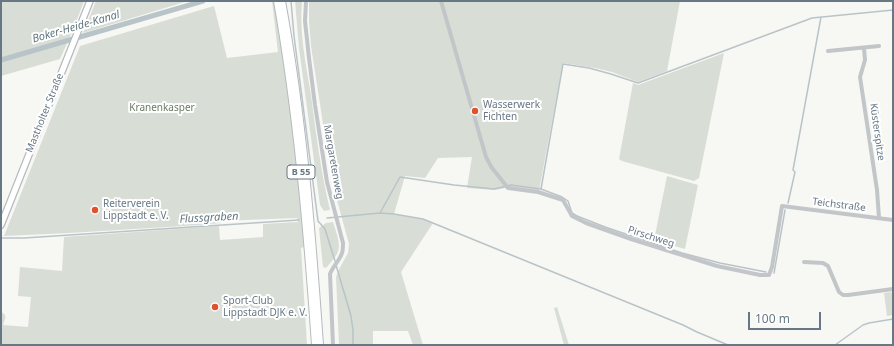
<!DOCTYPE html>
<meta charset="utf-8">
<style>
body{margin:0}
#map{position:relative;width:894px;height:346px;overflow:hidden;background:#f7f7f4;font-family:"Noto Sans",sans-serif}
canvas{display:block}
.frame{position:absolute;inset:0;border:2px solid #677784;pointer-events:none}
.scale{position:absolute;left:748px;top:312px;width:73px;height:18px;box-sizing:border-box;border:2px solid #677784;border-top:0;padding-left:5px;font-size:12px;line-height:14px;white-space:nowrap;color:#677784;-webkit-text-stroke:3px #fff;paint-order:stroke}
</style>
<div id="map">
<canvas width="894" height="346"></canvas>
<div class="frame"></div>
<div class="scale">100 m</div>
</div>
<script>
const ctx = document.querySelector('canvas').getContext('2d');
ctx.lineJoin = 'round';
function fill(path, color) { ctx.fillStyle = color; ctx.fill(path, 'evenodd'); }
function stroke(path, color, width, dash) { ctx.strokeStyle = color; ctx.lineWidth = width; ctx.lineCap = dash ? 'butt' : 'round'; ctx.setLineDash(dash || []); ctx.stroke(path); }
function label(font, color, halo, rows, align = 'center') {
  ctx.font = font + ' "Noto Sans",sans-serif'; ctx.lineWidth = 4; ctx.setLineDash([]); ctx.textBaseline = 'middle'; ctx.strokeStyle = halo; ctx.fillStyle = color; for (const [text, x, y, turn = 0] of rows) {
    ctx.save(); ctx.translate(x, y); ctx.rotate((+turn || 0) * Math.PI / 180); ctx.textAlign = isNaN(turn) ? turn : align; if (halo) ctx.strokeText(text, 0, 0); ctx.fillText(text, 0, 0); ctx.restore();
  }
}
fill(new Path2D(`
 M1 1H84L73 30 60 59 1 76Z
 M96 1H188L83 33Z
 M272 1H274C287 83 299 165 304 247L301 248 307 345H1V312C8 315 5 319 3 325L28 327 31 297 18 296 20 267 62 271 64 237 219 226 220 240 263 237V224L298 222 297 218 221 221V223L200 225 69 233 4 236 80 46 214 6 227 58 278 52Z
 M295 1H302C299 32 306 65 311 95 316 134 321 172 330 210L324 211 320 205 299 48Z
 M309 1H680L667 71 638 82 612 72 595 68 563 63 539 191 511 187 495 190 467 188 472 157 438 158 425 178 405 176 394 214 423 219 433 223 401 272 423 345H413L408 331H373V345H339L336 277 338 271 348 253 349 244 332 182 311 46 309 21Z
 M724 53 699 178 694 181 622 161 619 159 633 83 638 85Z
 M667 176 698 185 685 249 654 240Z
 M333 222C336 232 342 245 337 254 334 259 330 263 326 268L323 267 319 228 326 223Z
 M891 292 893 296V315L887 316 884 293Z
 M557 307 569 345H564L554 308Z`), '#d8ded5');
stroke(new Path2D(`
 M291 1 294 36 318 221 325 229 335 261
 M541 189 563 64 589 68 611 74 638 83 812 18 893 10
 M788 203 795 172 793 170 821 17
 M380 213 400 177 454 185 494 189 511 185 541 189 562 197 568 201 572 213 577 216 605 227 682 253 720 263 766 272
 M327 218 380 213 394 214 423 219 683 325 697 332 728 345
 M1 238H24L299 220
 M336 265 351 316 353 330V345
 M774 273 785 210
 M835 345 863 325 869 323 893 319`), '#b9c4c8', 1.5);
stroke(new Path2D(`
 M1 60 203 1`), '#b9c4c8', 5);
const secondary = new Path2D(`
 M1 225 90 1`);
const primary = new Path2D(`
 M277 1C297 115 307 230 315 345
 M282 1C303 115 312 230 320 345`);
stroke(secondary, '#b5babe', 8);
stroke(primary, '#b5babd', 8);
stroke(new Path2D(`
 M306 1 305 21 309 58 315 105 327 182 343 243C343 246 343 250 342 253 340 260 333 266 330 274L333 345
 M441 1 486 157 492 168 508 188 538 192 563 200 572 216 586 223 631 239 717 266 760 275H769L772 267 782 206 893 220
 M864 48 865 60 860 77 877 190 879 218
 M828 51 879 46
 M804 262 823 263 828 266 839 292 843 295H848L893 289`), '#c2c6c9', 4);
stroke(secondary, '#fff', 5.5);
stroke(primary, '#fff', 6);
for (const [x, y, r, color] of [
 [475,111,4,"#de532d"],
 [95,210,4,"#de532d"],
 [215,307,4,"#de532d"]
]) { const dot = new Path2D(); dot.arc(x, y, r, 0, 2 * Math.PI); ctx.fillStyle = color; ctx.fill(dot); stroke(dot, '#fff', 1.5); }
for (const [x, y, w] of [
 [301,172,28]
]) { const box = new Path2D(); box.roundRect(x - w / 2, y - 7, w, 14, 3); ctx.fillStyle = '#fff'; ctx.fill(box); stroke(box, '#677784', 1); }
label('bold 9px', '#677784', null, [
 ["B 55",301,172]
]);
label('10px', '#677784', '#fff', [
 ["Wasserwerk",483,105],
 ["Fichten",483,117],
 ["Reiterverein",103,204],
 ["Lippstadt e. V.",103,216],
 ["Sport-Club",223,301],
 ["Lippstadt DJK e. V.",223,313]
], 'left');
label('10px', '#6a7b65', '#fff', [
 ["Kranenkasper",162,108]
]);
label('10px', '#677784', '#fff', [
 ["Mastholter Straße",45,113,-68],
 ["Küsterspitze",877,132,82],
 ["Margaretenweg",333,162,80],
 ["Teichstraße",839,205,7],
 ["Pirschweg",651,237,18]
]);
label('italic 11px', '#637880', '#fff', [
 ["Boker-Heide-Kanal",76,27,-16],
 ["Flussgraben",209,218,-3]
]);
</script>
